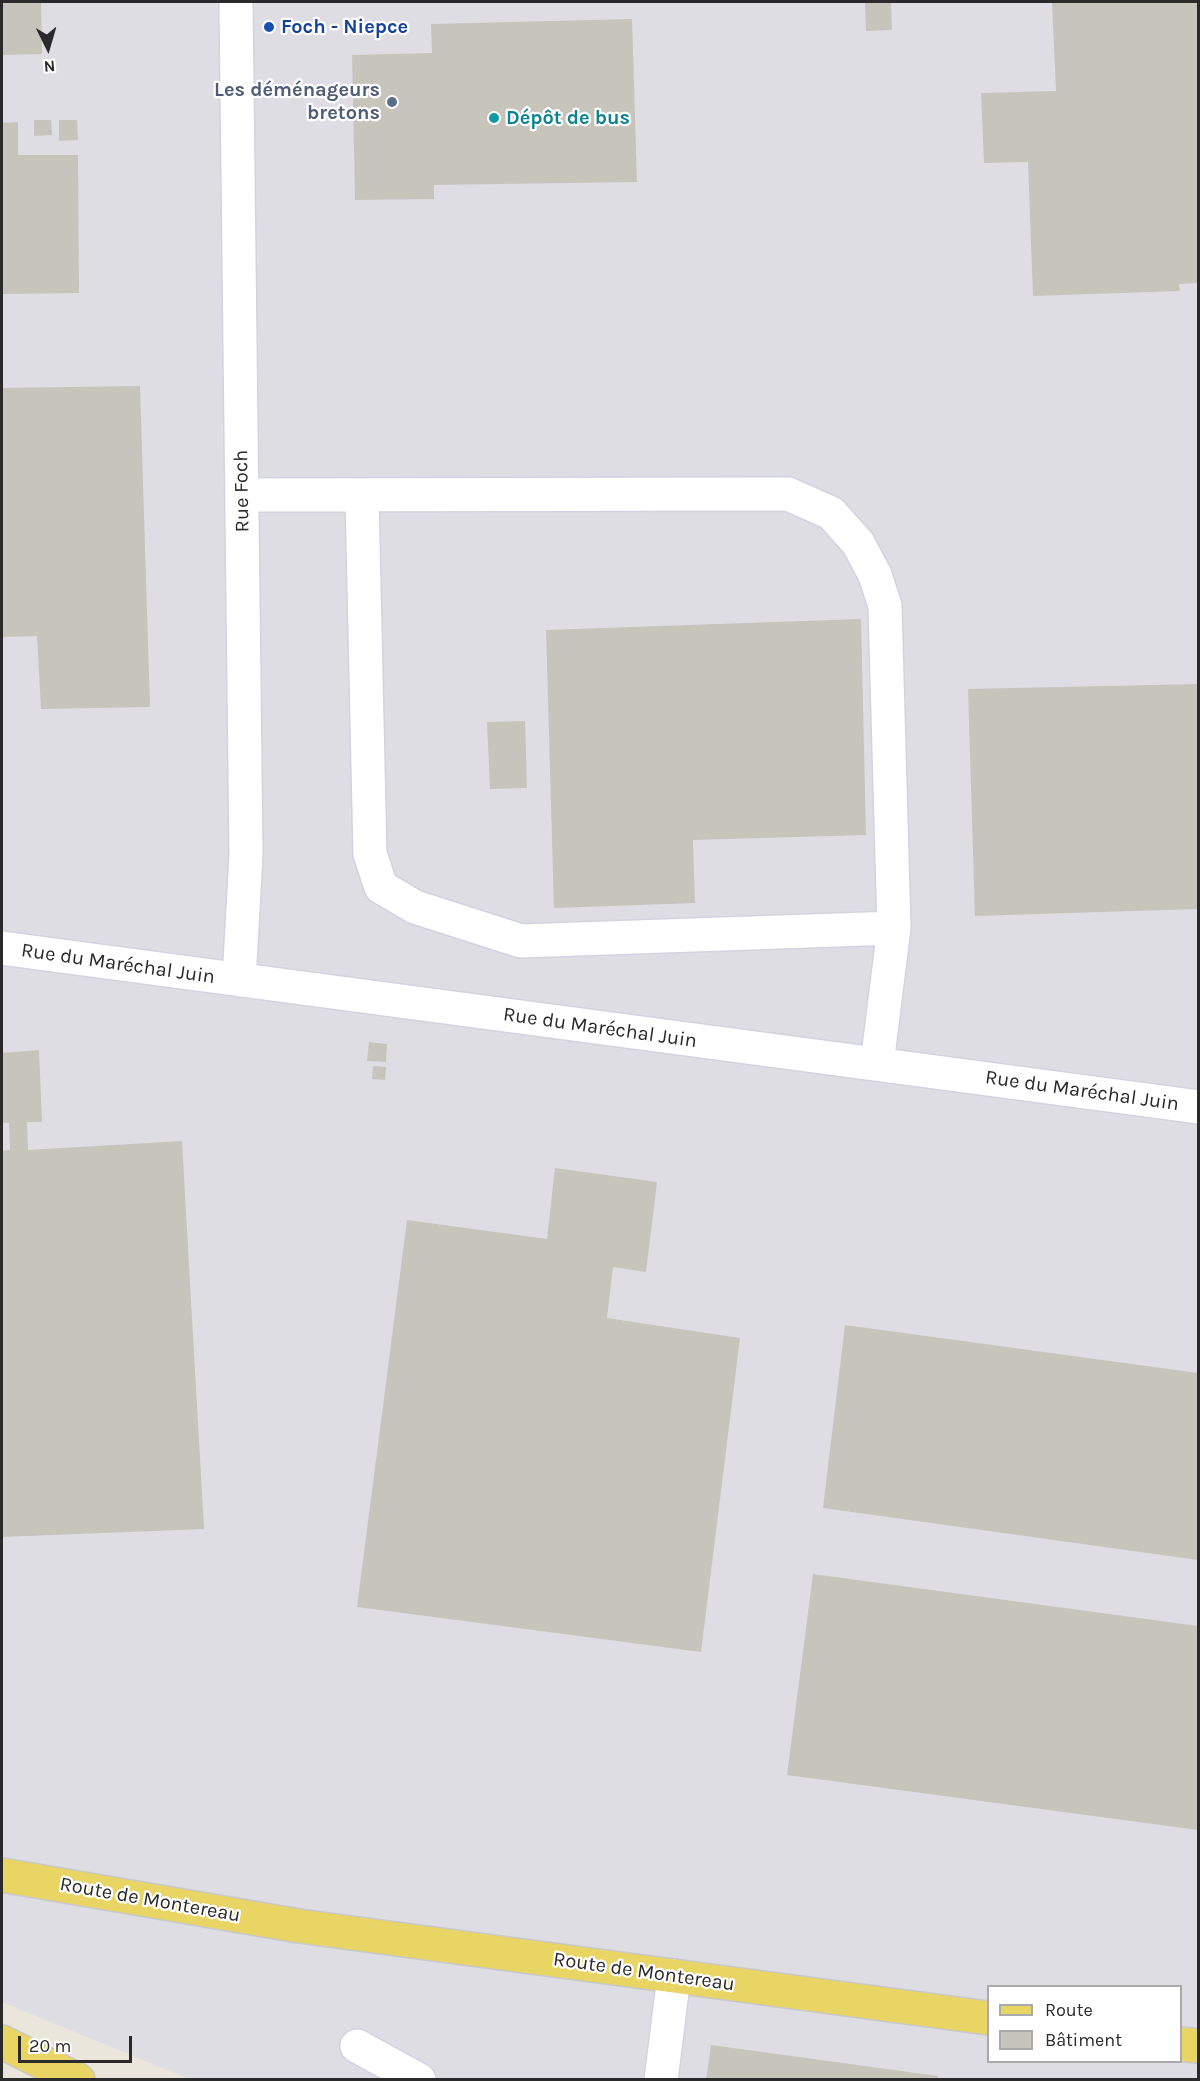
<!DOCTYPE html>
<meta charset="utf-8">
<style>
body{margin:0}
#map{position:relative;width:1200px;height:2081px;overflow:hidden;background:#ebe6dc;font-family:Karla,sans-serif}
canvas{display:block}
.frame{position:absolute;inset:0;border:3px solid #2a2a2a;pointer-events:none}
.legend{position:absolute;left:987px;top:1985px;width:195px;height:78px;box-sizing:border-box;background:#fff;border:2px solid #aaa;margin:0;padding:8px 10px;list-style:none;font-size:18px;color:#2a2a2a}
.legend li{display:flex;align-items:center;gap:12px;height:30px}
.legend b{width:30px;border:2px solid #aaa}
.north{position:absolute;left:18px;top:18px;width:60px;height:60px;-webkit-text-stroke:4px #fff;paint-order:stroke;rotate:175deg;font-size:16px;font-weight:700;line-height:24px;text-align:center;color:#2a2a2a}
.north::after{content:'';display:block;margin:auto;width:21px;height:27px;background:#2a2a2a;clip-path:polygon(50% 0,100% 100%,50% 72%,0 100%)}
.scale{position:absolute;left:18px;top:2036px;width:114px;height:27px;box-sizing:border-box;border:3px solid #2a2a2a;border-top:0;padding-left:8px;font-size:18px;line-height:21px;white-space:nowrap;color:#2a2a2a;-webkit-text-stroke:4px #fff;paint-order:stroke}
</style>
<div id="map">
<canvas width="1200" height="2081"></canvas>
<div class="frame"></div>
<ul class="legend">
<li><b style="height:8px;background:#e9d563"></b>Route</li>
<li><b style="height:16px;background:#c7c4bb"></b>Bâtiment</li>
</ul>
<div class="north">N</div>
<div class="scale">20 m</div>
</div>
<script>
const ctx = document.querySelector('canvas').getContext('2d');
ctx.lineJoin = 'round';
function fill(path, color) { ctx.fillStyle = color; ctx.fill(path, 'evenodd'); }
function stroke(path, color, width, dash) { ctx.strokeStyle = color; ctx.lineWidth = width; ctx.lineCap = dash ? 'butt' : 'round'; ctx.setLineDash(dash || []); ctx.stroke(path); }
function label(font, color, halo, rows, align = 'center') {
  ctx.font = font + ' Karla,sans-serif'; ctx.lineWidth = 4.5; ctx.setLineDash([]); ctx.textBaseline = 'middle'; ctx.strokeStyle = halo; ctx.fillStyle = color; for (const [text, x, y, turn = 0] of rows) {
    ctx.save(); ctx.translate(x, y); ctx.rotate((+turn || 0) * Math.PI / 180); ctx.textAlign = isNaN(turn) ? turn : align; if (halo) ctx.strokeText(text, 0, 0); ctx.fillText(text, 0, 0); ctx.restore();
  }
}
fill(new Path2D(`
 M2 2H1198V2079H189L2 2002ZM988 1986H1180V2062H988Z`), '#dfdde4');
fill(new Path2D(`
 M2 2H41L42 54 2 55Z
 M865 2H891L892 30 866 31Z
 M1052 2H1198V283L1179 284 1180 291 1033 296 1028 162 984 163 981 93 1056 91Z
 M632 19 637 182 434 185V199L355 200 352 55 432 53 431 24Z
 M34 120H51L52 135 34 136Z
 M59 120H77L78 140 59 141Z
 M18 122V155H78L79 293 2 294V123Z
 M140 386 150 707 41 709 37 636 2 637V388Z
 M861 619 866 835 693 840 695 903 554 908 546 630Z
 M1198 684V909L975 916 968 689Z
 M525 721 527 788 490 789 487 722Z
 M369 1042 387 1044 386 1062 367 1061Z
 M39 1050 42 1122H27L28 1150 182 1141 204 1529 2 1537V1151L10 1150 9 1123H2V1053Z
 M373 1066 386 1067 385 1080 372 1079Z
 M555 1168 657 1182 646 1272 613 1267 607 1318 740 1338 701 1652 357 1607 407 1220 547 1239Z
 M845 1325 1198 1373V1560L823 1508Z
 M813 1574 1198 1626V1830L787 1775Z
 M711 2045 938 2076V2080H706Z`), '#c7c4bb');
const minor = new Path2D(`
 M236 2 246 855 239 980
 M242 495 788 494 831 513 858 543 875 575 885 606 894 928 877 1064
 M362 496 370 854 381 887 415 907 521 941 894 928
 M2 948 1198 1107
 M357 2046 419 2080
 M661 2080 674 1976`);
const major = new Path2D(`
 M2 1875 299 1926 988 2018
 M2 2042 78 2080
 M1180 2044 1198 2046`);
stroke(minor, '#d2d3e2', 36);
stroke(major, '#c8c8c8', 36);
stroke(minor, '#fff', 33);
stroke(major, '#e9d563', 33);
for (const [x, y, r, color] of [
 [269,27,6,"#1a4fb4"],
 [392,102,6,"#5c6f8a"],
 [494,118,6,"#0f9aa8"]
]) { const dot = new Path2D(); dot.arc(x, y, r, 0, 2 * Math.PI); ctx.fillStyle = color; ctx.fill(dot); stroke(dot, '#fff', 2); }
label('bold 20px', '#164399', '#fff', [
 ["Foch - Niepce",281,27]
], 'left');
label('bold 20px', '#4e5e75', '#fff', [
 ["Les déménageurs",380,90],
 ["bretons",380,113]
], 'right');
label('bold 20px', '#0d838f', '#fff', [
 ["Dépôt de bus",506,118]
], 'left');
label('20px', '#2a2a2a', '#fff', [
 ["Rue Foch",242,491,-91],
 ["Rue du Maréchal Juin",118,964,8],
 ["Rue du Maréchal Juin",600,1028,8],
 ["Rue du Maréchal Juin",1082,1091,8],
 ["Route de Montereau",150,1900,10],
 ["Route de Montereau",644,1972,8]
]);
</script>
